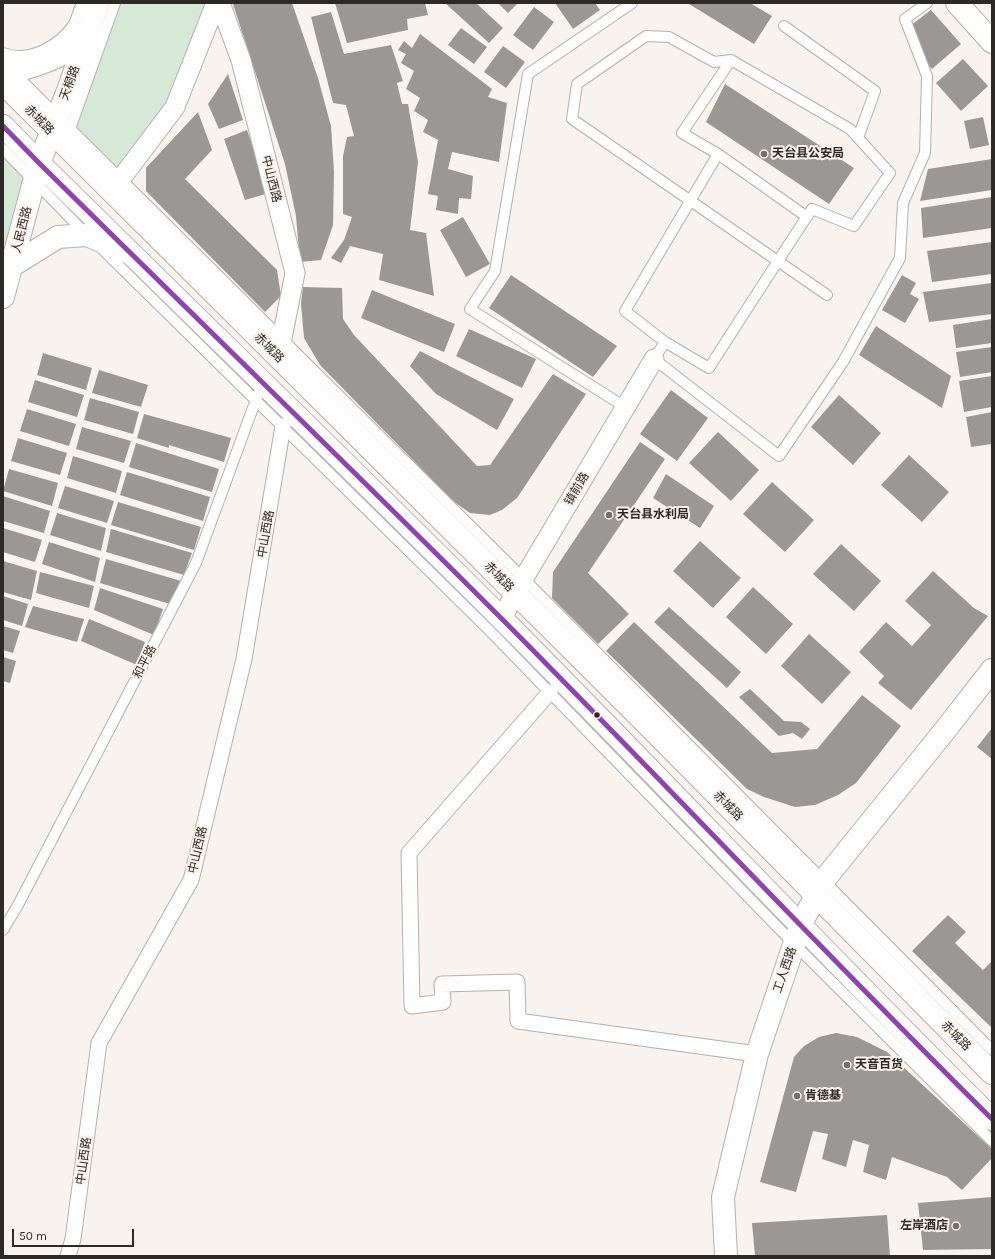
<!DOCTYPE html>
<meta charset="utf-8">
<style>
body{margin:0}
#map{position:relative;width:995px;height:1259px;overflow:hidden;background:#f8f3ef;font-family:Karla,sans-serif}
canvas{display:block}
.frame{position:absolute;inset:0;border:4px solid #2c2926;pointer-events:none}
.scale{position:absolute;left:12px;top:1229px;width:122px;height:18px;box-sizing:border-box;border:2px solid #2c2926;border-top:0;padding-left:5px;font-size:12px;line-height:14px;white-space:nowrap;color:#2c2926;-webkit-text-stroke:3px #fcf2eb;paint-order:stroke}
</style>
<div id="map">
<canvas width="995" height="1259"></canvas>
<div class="frame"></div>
<div class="scale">50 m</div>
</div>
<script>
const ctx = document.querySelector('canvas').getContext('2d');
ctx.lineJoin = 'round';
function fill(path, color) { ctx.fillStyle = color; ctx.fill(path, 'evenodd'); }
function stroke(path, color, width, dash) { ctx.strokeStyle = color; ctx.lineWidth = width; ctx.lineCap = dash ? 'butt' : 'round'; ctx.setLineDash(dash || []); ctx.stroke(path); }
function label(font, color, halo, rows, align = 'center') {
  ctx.font = font + ' Karla,"Noto Sans SC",sans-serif'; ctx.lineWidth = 4; ctx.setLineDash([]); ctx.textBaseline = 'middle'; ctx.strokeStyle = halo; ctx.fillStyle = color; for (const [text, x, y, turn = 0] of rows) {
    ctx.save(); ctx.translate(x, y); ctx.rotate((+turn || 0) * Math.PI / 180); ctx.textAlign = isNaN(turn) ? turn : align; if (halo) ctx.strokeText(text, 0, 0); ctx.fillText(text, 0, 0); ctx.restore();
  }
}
fill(new Path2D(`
 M115 3H216L175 107 120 180 70 129Z
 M3 149 34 181 17 251 3 244Z`), '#d5e9d6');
fill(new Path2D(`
 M237 3H292L318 78 331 126 334 172 333 225 321 260 300 262 296 216 285 164 233 4Z
 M335 3H425L428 15 407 19 408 30 347 43Z
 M445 3H476L503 28 489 43Z
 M498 3H518L508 13Z
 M555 3H595L600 10 573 29Z
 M690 3H750L772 16 754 44 689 4Z
 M534 7 554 22 533 50 513 35Z
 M931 10 961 44 932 69 923 59 910 26Z
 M331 12 344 54 391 45 403 81 397 83 402 104H408L418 162 410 230 426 233 434 296 379 280 383 254 350 246 341 263 331 258 344 240 352 217 343 214V156L347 137 354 136 346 105 333 103 311 17Z
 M461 28 487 47 474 64 448 45Z
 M420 34 492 89 488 97 507 103 499 162 452 152 448 169 473 176 471 199 459 198 458 214 436 210 438 196 428 194 438 140 423 132 428 120 414 111 420 98 406 89 414 71 401 63 406 54 398 50 404 41 412 48Z
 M503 46 525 62 506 88 484 72Z
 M963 59 988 86 961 111 936 83Z
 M228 74 243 120 219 129 208 104Z
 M725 84 854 168 829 204 706 122Z
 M198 112 212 150 185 179 277 270 281 296 265 312 146 191V168Z
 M983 117 989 145 970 149 964 121Z
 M247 130 269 193 245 200 224 139Z
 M992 159V190L920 201 928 169Z
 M992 197V228L923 238 921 208Z
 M463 217 490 264 466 277 440 230Z
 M992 242V274L932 282 927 251Z
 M511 275 617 346 593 377 489 308Z
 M902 275 916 283 910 294 919 299 905 323 882 310Z
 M992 283V314L929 322 923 292Z
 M303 287 342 288 343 319 354 335 477 466 490 465 553 374 586 394 517 498 502 510 490 515 470 513 453 501 320 365 304 338 301 303Z
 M372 290 455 324 444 352 361 318Z
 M992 319V343L956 348 953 325Z
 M876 326 951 376 942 408 859 355Z
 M469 329 536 359 522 388 456 356Z
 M992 347V372L960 377 956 352Z
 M420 351 514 399 497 430 436 394 410 366Z
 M43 353 92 368 86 390 37 375Z
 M99 370 148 385 141 407 92 393Z
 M992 376V407L964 412 959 381Z
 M35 380 84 395 77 417 28 402Z
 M671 390 708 418 677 461 640 434Z
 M839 395 881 433 853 465 811 427Z
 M90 398 139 412 133 434 84 420Z
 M27 409 76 424 69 446 20 431Z
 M992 412V444L971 447 966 417Z
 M144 414 231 438 224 462 169 445V448L137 438Z
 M82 427 131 441 124 463 76 449Z
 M718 432 759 470 731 501 689 463Z
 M18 438 67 453 60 475 11 461Z
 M640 442 665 459 588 573 629 614 598 644 552 598 553 572Z
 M136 443 219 469 212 492 129 467Z
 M909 455 949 492 922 522 881 485Z
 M73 456 122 471 116 493 67 478Z
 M9 469 58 483 52 506 3 491Z
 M127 472 210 497 203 521 120 495Z
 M666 474 714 506 700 528 653 498Z
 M772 482 814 520 785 552 743 514Z
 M65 486 114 501 107 523 58 508Z
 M3 496 50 511 44 533 3 521Z
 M118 502 201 527 194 550 111 525Z
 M57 513 106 528 101 551 50 535Z
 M3 528 42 540 35 562 3 552Z
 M111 529 192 553 184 575 106 552Z
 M700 541 741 578 713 608 673 571Z
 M49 542 100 558 95 582 42 564Z
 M841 544 881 581 854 611 813 574Z
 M106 559 181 581 170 604 100 583Z
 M3 561 37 571 31 600 3 592Z
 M933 571 974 608 988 616 911 710 878 683 884 676 859 652 886 622 912 646 931 625 905 601Z
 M40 572 94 586 89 608 36 593Z
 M753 587 793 624 766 654 726 617Z
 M100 588 163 609 154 635 94 610Z
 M3 596 28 604 22 626 3 620Z
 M33 606 84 619 77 642 25 627Z
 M669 607 741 672 727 688 654 622Z
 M89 619 145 642 137 665 81 641Z
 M634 622 772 753 817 749 862 695 901 726 856 783 838 795 815 805 795 807 764 797 747 789 606 651Z
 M3 626 20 631 13 653 3 650Z
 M809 634 851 672 822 704 781 666Z
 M3 657 16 661 10 683 3 681Z
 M750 689 784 721 801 722 810 729 802 739 793 733 779 736 739 697Z
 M992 728V759L977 747Z
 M948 915 966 932 955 943 983 970 992 961V1028L912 951Z
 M836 1033 857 1037 887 1052 992 1149V1158L962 1190 947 1177 892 1157 886 1180 863 1172 869 1145 853 1140 846 1167 822 1159 828 1134 813 1131 796 1192 760 1182 794 1057 804 1046 819 1037Z
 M992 1197V1249L923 1250 918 1203Z
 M887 1215 890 1256H755L752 1223Z`), '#9a9794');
const service = new Path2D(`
 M784 26 875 91 858 138
 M3 53C29 63 59 46 74 24 77 18 79 9 82 3
 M13 72 523 578 992 1050
 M70 129 115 3
 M3 149 85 233
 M718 154 682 133 731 60
 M100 247 490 631 794 944 992 1141
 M827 295 572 119 577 84 646 36 669 37 714 62 731 60 850 129 890 173 854 226 812 209C777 262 743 315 709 368L665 342 654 359 779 456 843 362 900 258 903 203 925 153 927 76 905 19 927 3
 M665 342 625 311 718 154 807 217
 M625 407 470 309 495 271 528 74 632 3
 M3 930 18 905 196 563 258 394`);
const pedestrian = new Path2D(`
 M550 692 409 853 412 1006 443 1002 442 984 517 982 518 1021 757 1054
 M68 1256 73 1239 99 1043 191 880 244 659 283 426`);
const minor = new Path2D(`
 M220 3 241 60 295 273 278 358
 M120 180 175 107 216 3
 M502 619 515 593 654 359`);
const tertiary = new Path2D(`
 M957 3 992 42`);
const secondary = new Path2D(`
 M3 68 13 72C42 63 66 58 86 33
 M13 265 58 237 87 235 130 253
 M3 297 39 163 69 88 98 3
 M726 1256 723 1197 757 1054 801 924 824 880 946 729 992 670`);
const primary = new Path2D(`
 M3 83 646 723 992 1073
 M3 126 39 163C193 315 349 466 503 620 667 785 826 955 992 1119`);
stroke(service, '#b3b0ad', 12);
stroke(pedestrian, '#b3b0ad', 17);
stroke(minor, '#b3b0ad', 21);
stroke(tertiary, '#b3b0ad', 24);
stroke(secondary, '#b3b0ad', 24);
stroke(primary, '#b3b0ad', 24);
stroke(service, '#fefdfd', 10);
stroke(pedestrian, '#fefdfd', 15);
stroke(minor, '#fefdfd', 19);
stroke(tertiary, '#fefdfd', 22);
stroke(secondary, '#fefdfd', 22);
stroke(primary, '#fefdfd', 22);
stroke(new Path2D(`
 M3 126 39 163C193 315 349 466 503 620 667 785 826 955 992 1119`), '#8e44ad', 5);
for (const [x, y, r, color] of [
 [764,154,4,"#73706c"],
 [609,515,4,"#73706c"],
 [597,715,3.5,"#2c2926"],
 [847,1065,4,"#73706c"],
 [797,1096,4,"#73706c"],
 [956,1226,4,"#73706c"]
]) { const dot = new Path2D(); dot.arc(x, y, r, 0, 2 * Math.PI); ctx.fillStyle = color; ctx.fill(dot); stroke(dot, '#fcf2eb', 1.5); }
label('12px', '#2c2926', '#fcf2eb', [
 ["天桐路",70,83,-70],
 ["赤城路",39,120,46],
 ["中山西路",271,179,76],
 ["人民西路",22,230,-76],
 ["赤城路",269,348,45],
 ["镇前路",577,489,-59],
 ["中山西路",266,534,-80],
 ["赤城路",499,577,45],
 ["和平路",145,662,-63],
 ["赤城路",728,806,45],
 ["中山西路",198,850,-77],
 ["工人西路",785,970,-71],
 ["赤城路",956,1036,45],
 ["中山西路",84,1161,-82]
]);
label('bold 12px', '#2c2926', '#fcf2eb', [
 ["天台县公安局",772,154],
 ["天台县水利局",617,515],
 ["天音百货",855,1065],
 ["肯德基",805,1096],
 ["左岸酒店",948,1226,"right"]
], 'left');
</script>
